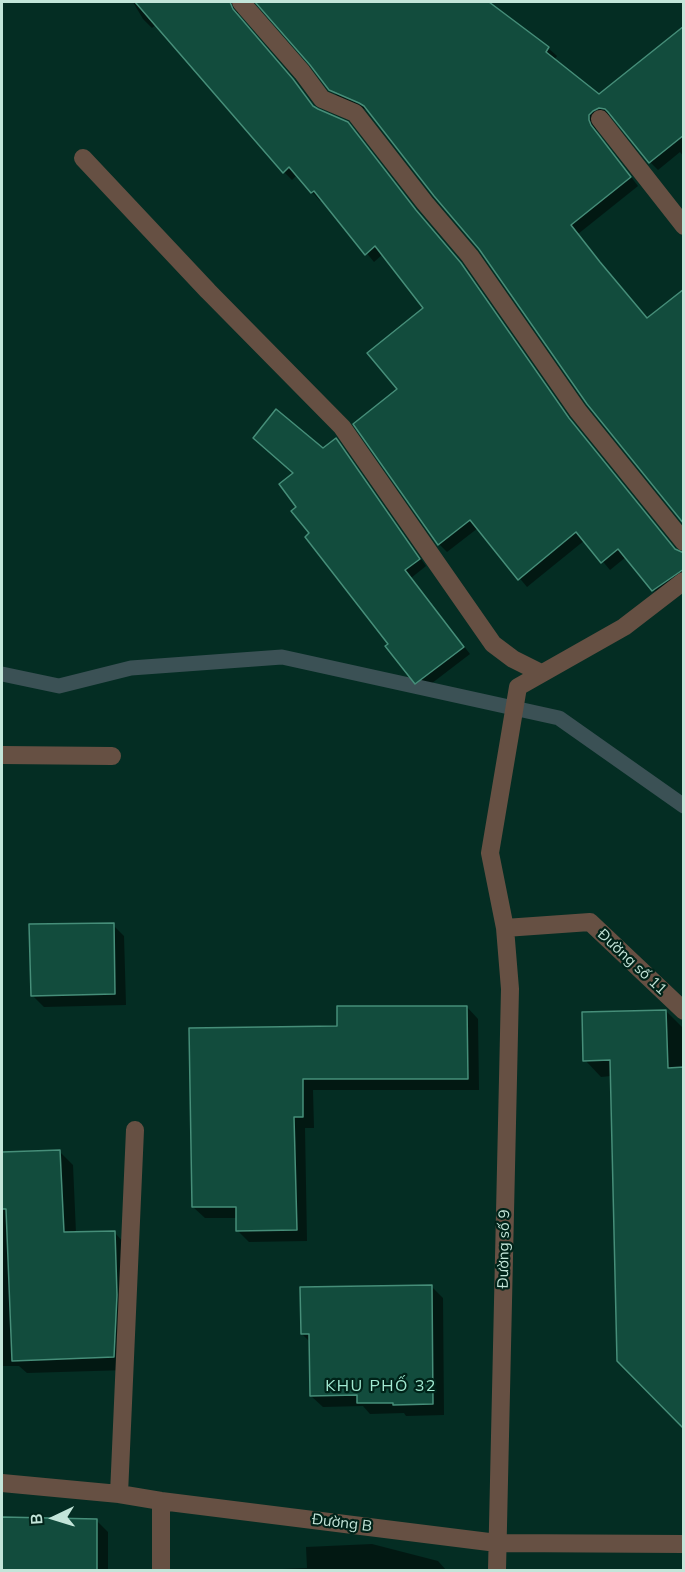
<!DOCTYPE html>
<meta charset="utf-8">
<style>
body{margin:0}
#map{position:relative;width:685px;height:1572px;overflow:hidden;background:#042d23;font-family:Mulish,sans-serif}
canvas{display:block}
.frame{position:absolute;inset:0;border:3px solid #c3e5d9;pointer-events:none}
.north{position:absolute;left:24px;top:1488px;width:60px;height:60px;-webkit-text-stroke:4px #002319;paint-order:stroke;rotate:266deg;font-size:16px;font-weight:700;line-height:24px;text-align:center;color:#c3e5d9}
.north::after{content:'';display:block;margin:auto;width:21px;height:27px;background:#c3e5d9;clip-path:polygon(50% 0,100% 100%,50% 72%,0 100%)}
</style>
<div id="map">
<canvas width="685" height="1572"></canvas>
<div class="frame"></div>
<div class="north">B</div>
</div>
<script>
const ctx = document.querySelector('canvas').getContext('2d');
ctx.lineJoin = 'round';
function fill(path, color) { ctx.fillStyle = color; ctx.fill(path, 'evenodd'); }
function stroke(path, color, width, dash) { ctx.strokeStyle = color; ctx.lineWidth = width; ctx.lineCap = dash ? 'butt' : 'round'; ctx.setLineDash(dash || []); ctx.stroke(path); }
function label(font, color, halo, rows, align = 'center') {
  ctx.font = font + ' Mulish,sans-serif'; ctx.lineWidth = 4.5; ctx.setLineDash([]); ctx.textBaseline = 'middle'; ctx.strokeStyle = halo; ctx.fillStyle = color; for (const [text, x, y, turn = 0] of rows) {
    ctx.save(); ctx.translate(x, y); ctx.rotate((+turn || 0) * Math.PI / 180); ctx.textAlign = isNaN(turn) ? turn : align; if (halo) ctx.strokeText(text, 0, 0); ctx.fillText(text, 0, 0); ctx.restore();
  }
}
fill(new Path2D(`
 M133 2H242L238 8V14L240 19 301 89 317 111 356 132 424 220 469 273 577 428 679 554H684V582L661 598 626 557 610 570 585 540 527 587 478 528 447 552 439 544 399 389 425 309 383 254 374 262 322 199 320 201 297 175 292 180 284 172 157 24 152 28 143 19Z
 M257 2H474L506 27 512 20 548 48 557 56 554 60 599 96 684 28V157L680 152 658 170 650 162 614 117 608 115 598 123 596 129 599 135 638 186 578 234 608 272 684 521 480 249 369 111 339 98Z
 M336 440 343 447 426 566 411 578 470 654 423 690 387 646 390 644 311 534 298 507 323 450Z
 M113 925 124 936 126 1005 44 1007 32 995Z
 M467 1007 478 1019 479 1090H313L314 1128H305L307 1241 249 1242 237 1230V1218H205L193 1207 338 1027Z
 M666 1011 682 1027 683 1069 601 1077 585 1060Z
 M60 1152 73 1165 76 1233 114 1232 127 1246V1370L27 1373 19 1366H2V1154Z
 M431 1286 443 1298 444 1415 406 1416 404 1413 370 1414 363 1406 323 1407 311 1396 310 1342 302 1334Z
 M2 1519 96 1520 108 1532V1570H2Z
 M372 1544 438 1561 446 1570H259L307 1568 306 1547Z`), '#0007');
stroke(new Path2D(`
 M2 674 59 686 131 668 282 657 559 718 684 806`), '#3b5155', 15);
const building = new Path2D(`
 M135 2H230L233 9 293 79 313 106 318 109 348 122 416 210 461 263 569 418 675 549 684 553V569L652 591 618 549 601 563 576 532 518 580 470 520 438 545 353 424 397 389 367 353 423 308 375 246 365 255 314 191 311 193 289 167 283 173Z
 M255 2H489L549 47 546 52 599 94 684 26V135L649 163 608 112 605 109 599 108 593 111 589 115V120L591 125 631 177 571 225 600 262 647 318 684 289V524L587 404 479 249 434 196 364 106 359 103 329 90 310 65Z
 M276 409 323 448 336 438 420 559 405 570 464 647 415 684 385 646 388 644 305 537 309 533 291 511 296 507 279 484 293 473 253 438Z
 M114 923 115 994 31 996 29 924Z
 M337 1006H467L468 1079H303V1117H294L297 1230 236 1231V1207H192L189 1028 337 1026Z
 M666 1010 668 1068 684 1067V1429L617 1361 610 1060 583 1061 582 1012Z
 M60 1150 64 1232 115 1231 117 1295 114 1357 12 1361 6 1209H2V1152Z
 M432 1285 433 1404 393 1405V1403H357V1395L310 1396 309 1334H301L300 1287Z
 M2 1517 97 1519V1570H2Z`);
fill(building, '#124c3d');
stroke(building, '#468e79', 1.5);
stroke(new Path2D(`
 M241 2 302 72 322 99 355 113 425 203 470 256 578 411 684 542
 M600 119 684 226
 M83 158 208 291 342 427 493 644 513 659 541 673
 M2 755 112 756
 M505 928 590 922 684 1011
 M2 1483 119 1494 161 1501 497 1543 684 1544
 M119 1494 135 1130
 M161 1570V1501
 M497 1570 510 989 505 928 490 853 518 687 624 627 684 581`), '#665043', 18);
label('15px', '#c3e5d9', '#002319', [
 ["Đường số 11",632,962,43],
 ["Đường số 9",504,1249,-89],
 ["Đường B",342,1523,7]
]);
ctx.letterSpacing = '1.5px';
label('16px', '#a1ead2', '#002319', [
 ["KHU PHỐ 32",381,1386]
]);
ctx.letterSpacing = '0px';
</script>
